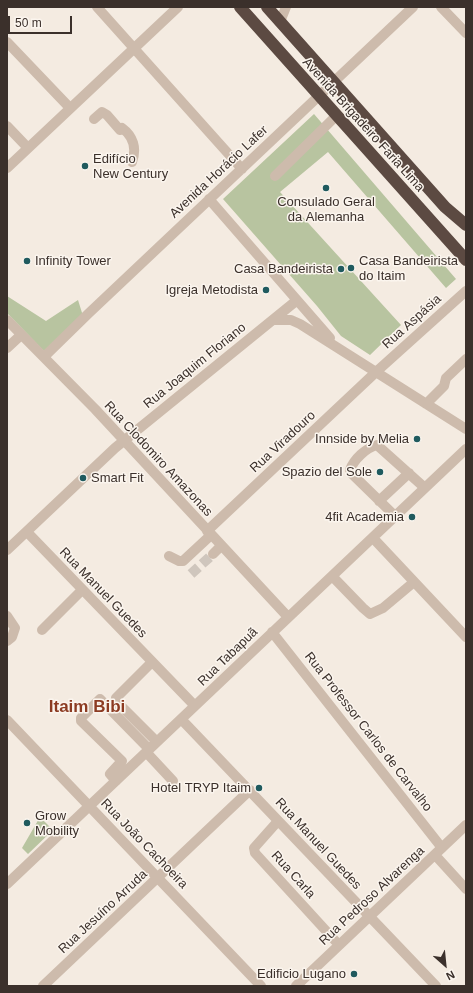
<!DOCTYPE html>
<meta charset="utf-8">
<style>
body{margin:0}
#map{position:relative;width:473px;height:993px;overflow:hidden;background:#f4ebe1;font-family:Arial,sans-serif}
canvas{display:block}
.frame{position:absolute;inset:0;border:8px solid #3b302b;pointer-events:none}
.north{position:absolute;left:425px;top:945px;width:40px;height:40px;-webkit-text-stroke:3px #fbf5ee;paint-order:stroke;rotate:153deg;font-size:11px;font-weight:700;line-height:16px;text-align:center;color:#3b302b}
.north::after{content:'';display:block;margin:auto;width:14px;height:18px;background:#3b302b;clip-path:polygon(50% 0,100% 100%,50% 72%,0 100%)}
.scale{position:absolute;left:8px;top:16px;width:64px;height:18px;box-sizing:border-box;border:2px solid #3b302b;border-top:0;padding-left:5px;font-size:12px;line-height:14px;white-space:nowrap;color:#3b302b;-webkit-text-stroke:3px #fbf5ee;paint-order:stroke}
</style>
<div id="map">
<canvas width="473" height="993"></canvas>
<div class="frame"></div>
<div class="north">N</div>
<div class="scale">50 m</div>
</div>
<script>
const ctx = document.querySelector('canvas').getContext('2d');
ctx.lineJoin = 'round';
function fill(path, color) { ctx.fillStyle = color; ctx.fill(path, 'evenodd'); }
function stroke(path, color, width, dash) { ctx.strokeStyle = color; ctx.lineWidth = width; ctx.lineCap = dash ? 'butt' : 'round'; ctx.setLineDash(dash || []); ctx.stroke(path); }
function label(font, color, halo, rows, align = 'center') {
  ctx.font = font + ' Arial,sans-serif'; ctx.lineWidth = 3; ctx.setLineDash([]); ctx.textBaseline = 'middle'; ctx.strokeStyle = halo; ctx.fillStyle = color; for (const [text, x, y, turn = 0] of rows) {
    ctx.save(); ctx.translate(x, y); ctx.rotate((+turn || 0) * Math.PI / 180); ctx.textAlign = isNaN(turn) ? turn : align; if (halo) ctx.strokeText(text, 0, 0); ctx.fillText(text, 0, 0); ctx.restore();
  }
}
fill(new Path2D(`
 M314 114 456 279 446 288 328 152 280 192 401 325 370 355 341 336 317 306 223 199Z
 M7 296 46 321 78 300 83 316 44 351 7 313Z
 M40 817 53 830 28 854 22 848Z`), '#b8c4a0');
stroke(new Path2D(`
 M191 574 213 554`), '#cfc6bd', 10, [10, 5]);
stroke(new Path2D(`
 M97 7 242 169
 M441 7 466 33
 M280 22 286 7
 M7 42 70 108
 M94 119 102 112 107 115 120 130 122 128C133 136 137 148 132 162
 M7 126 28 148
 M7 168 178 7
 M275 176 336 116
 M209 199 330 338
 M7 320 95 409 288 617
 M273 320H291L300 324 466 429
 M7 348 21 335
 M44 357 89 313 413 7
 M426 404 444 386 446 378 466 359
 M379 501 409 473
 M395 516 352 474 350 470C354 459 366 448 377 445L425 488
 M207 531 376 372 466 291
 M27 532 195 706
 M373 538 466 637
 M7 550 115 448 296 301
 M213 554 221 546
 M169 556 179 561H183L211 535
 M332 576 363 608 370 614 383 608 414 582
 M7 616 15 628 12 637 7 641
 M42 630 82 590
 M272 632 442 848
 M152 662 116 698 117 702 157 742
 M181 719 436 986
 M7 720 261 986
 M146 752 173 781
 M116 781 110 774 122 761 81 721V718L100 699 149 749
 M278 821 254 848 255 853 339 945
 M435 855 466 889
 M7 884 466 449
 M43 986 250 790
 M296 986 466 825`), '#cdbbac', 10);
stroke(new Path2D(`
 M240 7 466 260
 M267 7 445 207 466 225`), '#5c4a42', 12);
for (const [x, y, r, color] of [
 [85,166,4,"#1f5a5e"],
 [326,188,4,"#1f5a5e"],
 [27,261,4,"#1f5a5e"],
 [351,268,4,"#1f5a5e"],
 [341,269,4,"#1f5a5e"],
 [266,290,4,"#1f5a5e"],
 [417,439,4,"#1f5a5e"],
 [380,472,4,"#1f5a5e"],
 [83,478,4,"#1f5a5e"],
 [412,517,4,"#1f5a5e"],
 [259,788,4,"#1f5a5e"],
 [27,823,4,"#1f5a5e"],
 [354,974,4,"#1f5a5e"]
]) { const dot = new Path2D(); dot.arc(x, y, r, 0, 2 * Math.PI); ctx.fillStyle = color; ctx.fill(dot); stroke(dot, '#fbf5ee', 1.5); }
label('13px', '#3b302b', '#fbf5ee', [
 ["Avenida Brigadeiro Faria Lima",363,125,48],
 ["Avenida Horácio Lafer",219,172,-43],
 ["Rua Aspásia",412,322,-42],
 ["Rua Joaquim Floriano",195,366,-39],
 ["Rua Viradouro",283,442,-43],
 ["Rua Clodomiro Amazonas",158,459,47],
 ["Rua Manuel Guedes",103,593,46],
 ["Rua Tabapuã",228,657,-44],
 ["Rua Professor Carlos de Carvalho",368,732,52],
 ["Rua João Cachoeira",144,844,46],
 ["Rua Manuel Guedes",318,844,47],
 ["Rua Carla",293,875,48],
 ["Rua Pedroso Alvarenga",372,896,-43],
 ["Rua Jesuíno Arruda",103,912,-43]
]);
label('13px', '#3b302b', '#fbf5ee', [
 ["Edifício",93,159,"left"],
 ["New Century",93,174,"left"],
 ["Consulado Geral",326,202,"center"],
 ["da Alemanha",326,217,"center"],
 ["Infinity Tower",35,261,"left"],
 ["Casa Bandeirista",359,261,"left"],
 ["do Itaim",359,276,"left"],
 ["Casa Bandeirista",333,269],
 ["Igreja Metodista",258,290],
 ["Innside by Melia",409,439],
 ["Spazio del Sole",372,472],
 ["Smart Fit",91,478,"left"],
 ["4fit Academia",404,517],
 ["Hotel TRYP Itaim",251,788],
 ["Grow",35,816,"left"],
 ["Mobility",35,831,"left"],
 ["Edificio Lugano",346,974]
], 'right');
label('bold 17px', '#8c3b22', '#fbf5ee', [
 ["Itaim Bibi",87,707]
]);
</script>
